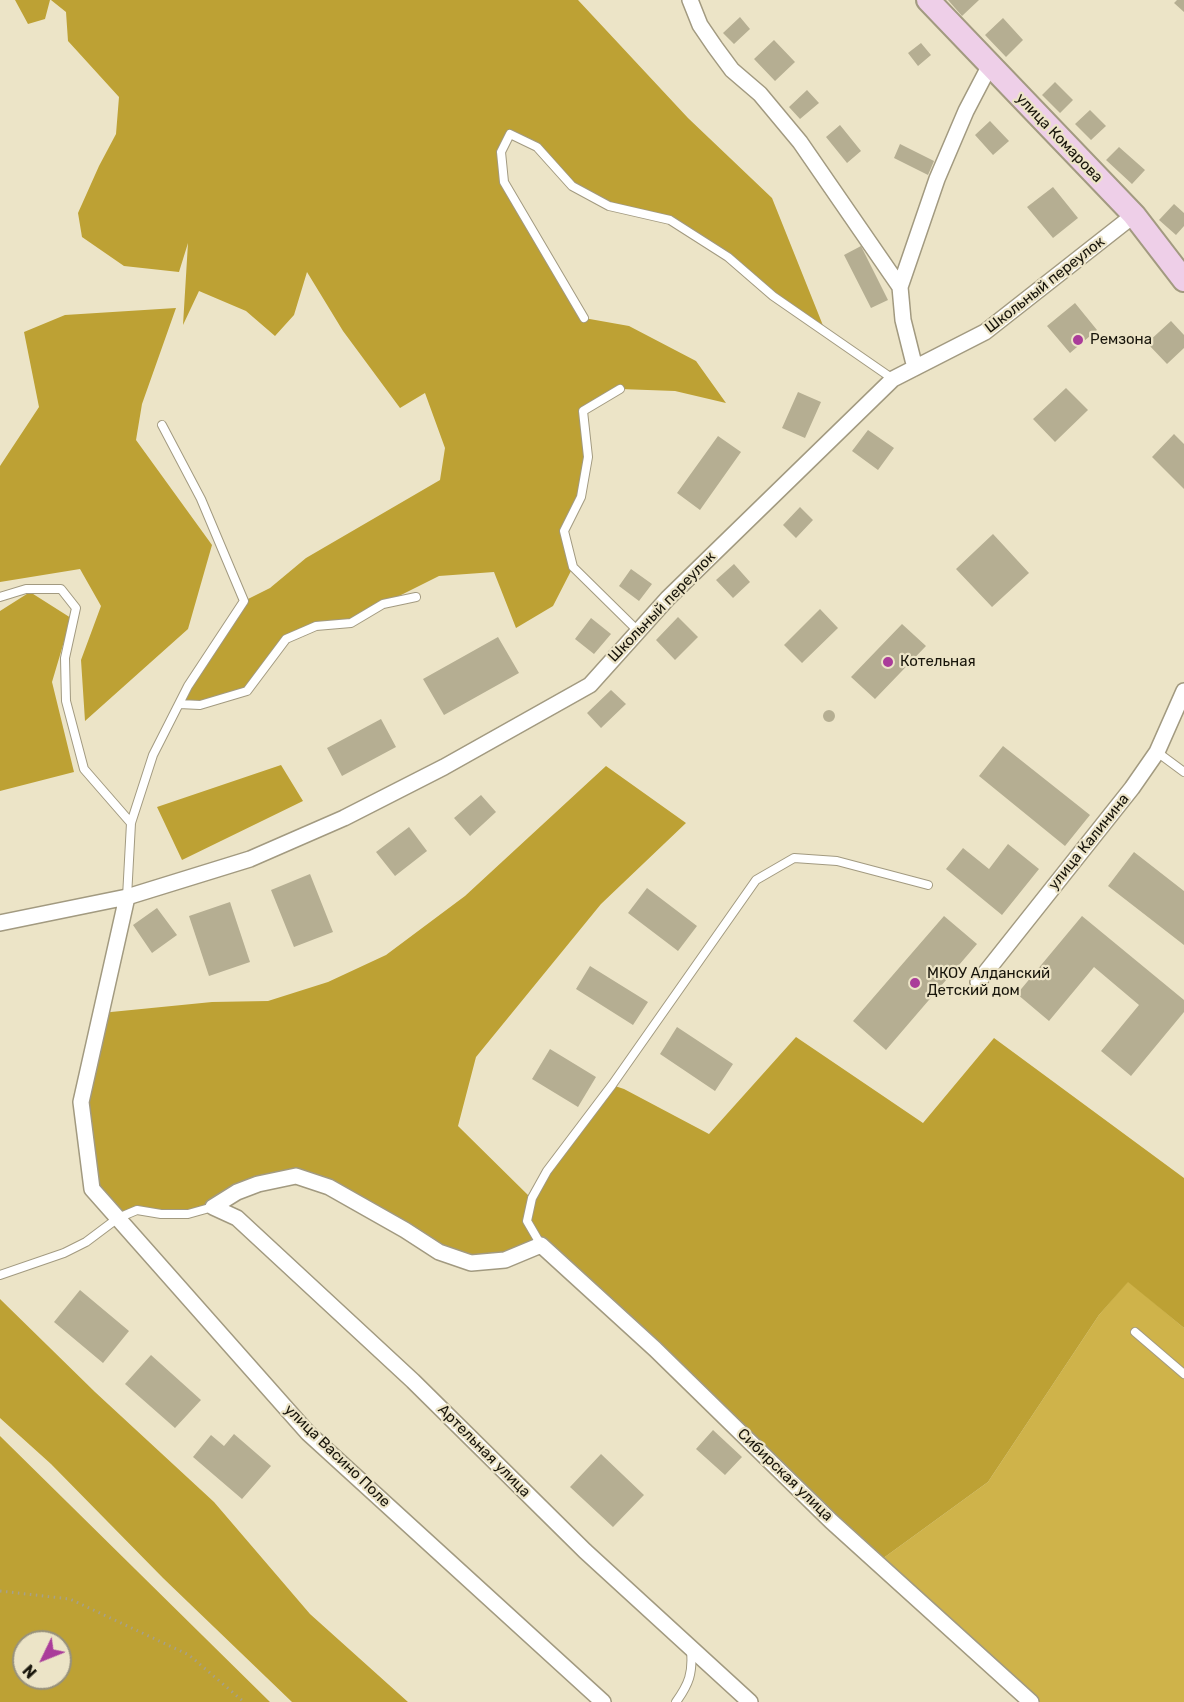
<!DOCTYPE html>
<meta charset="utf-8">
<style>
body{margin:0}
#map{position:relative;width:1184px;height:1702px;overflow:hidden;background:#ece4c7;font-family:Rubik,sans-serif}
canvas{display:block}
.north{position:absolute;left:12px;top:1630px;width:60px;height:60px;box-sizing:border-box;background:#ece4c7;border:2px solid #97917c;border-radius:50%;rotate:227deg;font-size:16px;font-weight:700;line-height:24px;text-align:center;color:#18150b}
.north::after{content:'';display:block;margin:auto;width:21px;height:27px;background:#aa3c9a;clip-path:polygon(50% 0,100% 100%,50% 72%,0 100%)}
</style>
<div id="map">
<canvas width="1184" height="1702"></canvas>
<div class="north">N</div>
</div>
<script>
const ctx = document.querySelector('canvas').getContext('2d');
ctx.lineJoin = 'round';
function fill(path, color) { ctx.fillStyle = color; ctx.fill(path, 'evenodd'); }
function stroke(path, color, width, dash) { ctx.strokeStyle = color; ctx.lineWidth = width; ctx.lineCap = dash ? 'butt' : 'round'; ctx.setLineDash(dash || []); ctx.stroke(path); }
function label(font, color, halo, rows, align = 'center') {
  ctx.font = font + ' Rubik,sans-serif'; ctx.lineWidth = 4.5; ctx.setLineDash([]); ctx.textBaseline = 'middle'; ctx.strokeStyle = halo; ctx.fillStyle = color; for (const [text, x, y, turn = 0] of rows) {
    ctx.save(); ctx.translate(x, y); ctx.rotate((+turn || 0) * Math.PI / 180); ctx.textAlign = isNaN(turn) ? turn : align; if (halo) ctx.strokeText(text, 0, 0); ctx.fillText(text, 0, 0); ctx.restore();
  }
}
fill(new Path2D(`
 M1128 1281 1184 1328V1702H1031L878 1562 988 1482 1099 1315Z`), '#cfb34a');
fill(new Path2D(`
 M15 0H50L45 19 28 24Z
 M51 0H578L688 118 772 198 826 333 728 257 670 220 609 206 572 186 537 147 510 134 501 152 504 182 584 318 629 326 696 361 726 403 675 391 620 389 584 411 588 457 581 497 564 531 573 567 553 606 516 628 494 572 439 576 383 604 351 623 316 626 287 639 247 691 200 705 179 704 244 601 270 588 306 558 440 480 445 448 425 393 400 408 343 331 307 272 294 315 275 336 246 311 199 291 183 325 188 243 179 272 124 266 82 237 78 213 99 166 116 134 119 97 68 41 66 12Z
 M176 308 142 404 136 440 212 545 188 629 85 721 81 660 101 606 80 569 0 582V466L39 407 24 332 65 315Z
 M30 592 71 618 52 682 74 772 0 791V611Z
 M281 765 303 801 182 860 157 807Z
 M606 766 686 823 601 904 476 1057 458 1126 531 1198 612 1085 624 1089 709 1134 796 1037 923 1123 994 1038 1184 1178V1328L1128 1282 1099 1315 988 1482 878 1562 541 1245 471 1263 296 1176 188 1214 137 1210 118 1218 92 1189 81 1102 101 1013 212 1002 268 1001 328 982 386 955 465 896Z
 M0 1299 95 1392 214 1502 310 1614 408 1702H292L163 1578 51 1464 0 1418Z
 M0 1436 270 1702H0ZM24 1642H60V1678H24Z`), '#bda134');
fill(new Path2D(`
 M948 0H979L962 16Z
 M1177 0H1184V12L1174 3Z
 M740 17 750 29 734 44 723 33Z
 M1003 18 1023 40 1006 57 985 35Z
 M774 40 795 62 775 81 754 59Z
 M921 43 931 55 918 66 908 53Z
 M1055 82 1073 100 1060 113 1042 95Z
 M807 90 819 103 800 119 789 107Z
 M1090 110 1106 126 1091 140 1075 124Z
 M990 121 1009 141 993 155 975 135Z
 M840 125 861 151 847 163 826 137Z
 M900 144 934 161 928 175 894 158Z
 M1119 147 1145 170 1132 184 1106 160Z
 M1053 187 1078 218 1053 238 1027 207Z
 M1174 204 1184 213V226L1176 235 1159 220Z
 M861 246 888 300 871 308 844 255Z
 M1075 303 1097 330 1070 353 1047 326Z
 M1171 321 1184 335V348L1167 364 1147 343Z
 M1066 388 1088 410 1055 442 1033 419Z
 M798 392 821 402 805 438 782 428Z
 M868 430 894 448 878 470 852 451Z
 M1174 434 1184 444V489L1152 457Z
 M718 436 741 452 700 510 677 493Z
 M800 507 813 520 796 538 783 525Z
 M993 534 1029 573 992 607 956 569Z
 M734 564 750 582 733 598 716 580Z
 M631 569 652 584 639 601 619 586Z
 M820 609 838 628 802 663 784 645Z
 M678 617 698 637 675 660 656 640Z
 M591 618 611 634 594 654 575 639Z
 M902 624 926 646 875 699 851 677Z
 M498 637 519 673 444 715 423 679Z
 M611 690 626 704 601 728 587 713Z
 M823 716a6 6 0 1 1 12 0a6 6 0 1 1-12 0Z
 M381 719 396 747 342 776 327 748Z
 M1003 746 1090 815 1065 846 979 776Z
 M481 795 496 812 470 836 454 818Z
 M409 827 427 851 395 876 376 852Z
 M1008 844 1039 869 1002 915 946 869 963 848 989 869Z
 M1134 852 1184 891V945L1108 886Z
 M310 874 333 932 294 947 271 890Z
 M647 888 697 926 678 951 628 913Z
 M230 902 250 962 209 976 189 916Z
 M157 908 177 935 152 953 133 925Z
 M944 916 977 944 886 1050 853 1021Z
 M1082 916 1184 1000V1012L1131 1076 1101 1051 1139 1005 1094 967 1049 1021 1017 994Z
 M590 966 648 1002 633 1025 576 989Z
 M677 1027 733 1064 715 1091 660 1054Z
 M550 1049 596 1077 578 1107 532 1079Z
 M80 1290 129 1331 103 1363 54 1322Z
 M151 1355 201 1400 175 1428 125 1384Z
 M713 1430 742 1457 725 1475 696 1449Z
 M234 1434 271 1466 242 1499 193 1457 211 1435 224 1446Z
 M601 1454 644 1495 613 1527 570 1487Z`), '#b5ae92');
const lane = new Path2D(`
 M584 318 504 182 501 152 510 134 537 147 572 186 609 206 670 220 728 257 773 296 893 379
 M620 389 583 411 588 457 581 497 564 531 573 567 638 631
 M0 597 26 589H61L76 608 65 658 66 701 84 769 131 823
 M179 704 200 705 247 691 286 639 316 626 351 623 383 604 416 597
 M1157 752 1184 772
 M127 897 131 823 153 755 188 686 244 601 201 499 162 425
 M541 1245 527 1221 532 1198 547 1171 612 1085 756 880 794 858 837 861 928 885
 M0 1275 64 1253 86 1242 118 1218 137 1210 161 1214H188L213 1207
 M1135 1332 1184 1374
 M676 1702C689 1684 693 1673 691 1651`);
const street = new Path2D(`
 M690 0 700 25 715 47 732 70 760 94 800 142 900 287
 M915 368 903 320 900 287 937 179 966 111 990 65
 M127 897 81 1102 92 1189 308 1433 603 1702
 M0 923 127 897 250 859 344 818 444 767 590 685 668 598 893 379 985 332 1134 215
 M978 982 1132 788 1157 752 1184 691
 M213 1207 237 1192 258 1184 296 1176 329 1187 405 1230 439 1252 471 1263 505 1260 541 1245 655 1349 831 1521 1031 1702
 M213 1207 237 1218 413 1381 585 1551 750 1702`);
const secondary = new Path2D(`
 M928 0 1134 215 1184 280`);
stroke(lane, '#a29a80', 10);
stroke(street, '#a29a80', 18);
stroke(secondary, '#a29a80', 26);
stroke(new Path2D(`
 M0 1591 70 1599 189 1655 244 1702`), '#a7a089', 3, [1.5, 4.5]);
stroke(lane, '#fff', 8);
stroke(street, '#fff', 15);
stroke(secondary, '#eecfe8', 22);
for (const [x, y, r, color] of [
 [1078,340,6,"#aa3c9a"],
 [888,662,6,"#aa3c9a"],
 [915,983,6,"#aa3c9a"]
]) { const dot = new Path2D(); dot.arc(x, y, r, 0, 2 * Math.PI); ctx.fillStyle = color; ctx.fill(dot); stroke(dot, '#ece4c7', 2); }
label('15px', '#18150b', '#ece4c7', [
 ["улица Комарова",1059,138,46],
 ["Школьный переулок",1045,285,-38],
 ["Школьный переулок",662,607,-46],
 ["улица Калинина",1089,842,-51],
 ["Артельная улица",484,1451,45],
 ["улица Васино Поле",337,1456,44],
 ["Сибирская улица",785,1475,44]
]);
label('15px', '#18150b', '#ece4c7', [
 ["Ремзона",1090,340],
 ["Котельная",900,662],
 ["МКОУ Алданский",927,974],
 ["Детский дом",927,991]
], 'left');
</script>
